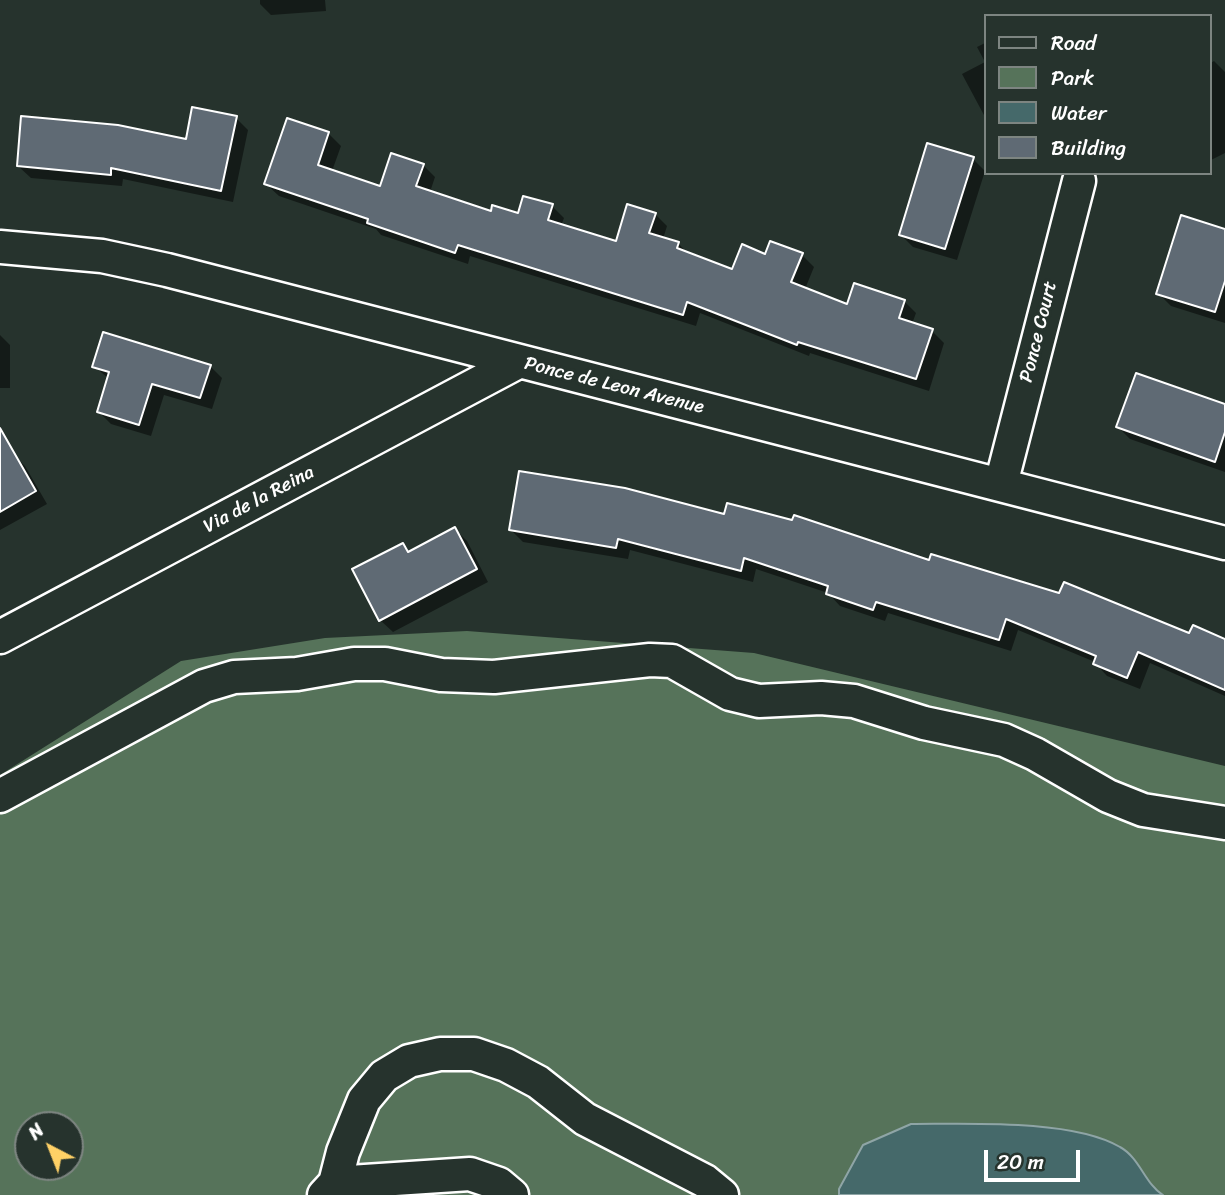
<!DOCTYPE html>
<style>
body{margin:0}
#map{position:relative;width:1225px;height:1195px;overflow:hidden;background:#26332d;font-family:Sriracha,sans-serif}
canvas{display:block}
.legend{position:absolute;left:984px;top:14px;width:228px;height:161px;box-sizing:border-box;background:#26332d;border:2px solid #7d8581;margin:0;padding:9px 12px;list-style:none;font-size:21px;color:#fff}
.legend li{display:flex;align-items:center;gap:14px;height:35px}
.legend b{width:35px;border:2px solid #7d8581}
.north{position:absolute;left:14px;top:1111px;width:70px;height:70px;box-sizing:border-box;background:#26332d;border:2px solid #7d8581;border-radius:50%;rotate:318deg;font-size:19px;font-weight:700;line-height:28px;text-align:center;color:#fff}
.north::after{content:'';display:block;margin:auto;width:24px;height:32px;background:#ffd166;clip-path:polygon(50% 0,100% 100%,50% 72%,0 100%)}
.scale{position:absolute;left:984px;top:1150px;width:96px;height:32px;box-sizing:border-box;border:4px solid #fff;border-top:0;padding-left:9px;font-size:21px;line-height:24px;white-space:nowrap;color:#fff;-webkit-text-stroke:5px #26332d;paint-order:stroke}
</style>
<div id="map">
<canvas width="1225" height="1195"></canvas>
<ul class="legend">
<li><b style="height:9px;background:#26332d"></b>Road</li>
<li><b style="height:19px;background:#56735a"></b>Park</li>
<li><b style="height:19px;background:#45696a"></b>Water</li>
<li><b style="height:19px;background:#5f6a74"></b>Building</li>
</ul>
<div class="north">N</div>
<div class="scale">20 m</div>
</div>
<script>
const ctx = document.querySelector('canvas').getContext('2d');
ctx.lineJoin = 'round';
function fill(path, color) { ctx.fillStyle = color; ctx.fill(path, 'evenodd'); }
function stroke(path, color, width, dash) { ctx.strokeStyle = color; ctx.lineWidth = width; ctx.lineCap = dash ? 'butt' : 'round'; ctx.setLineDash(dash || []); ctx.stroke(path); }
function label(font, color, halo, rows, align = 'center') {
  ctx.font = font + ' Sriracha,sans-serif'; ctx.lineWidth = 6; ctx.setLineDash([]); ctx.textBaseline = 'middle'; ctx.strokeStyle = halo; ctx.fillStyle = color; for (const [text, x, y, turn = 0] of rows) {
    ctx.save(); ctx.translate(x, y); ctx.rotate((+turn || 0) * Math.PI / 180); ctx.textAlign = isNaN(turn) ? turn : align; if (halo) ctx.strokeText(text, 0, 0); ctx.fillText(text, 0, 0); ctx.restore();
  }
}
fill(new Path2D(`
 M467 631 754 653 1225 766V1195H0V775L181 661 325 638ZM28 1125H70V1167H28Z`), '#56735a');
const water = new Path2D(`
 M911 1124C968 1124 1072 1119 1120 1147 1140 1158 1145 1184 1163 1195H839V1189L863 1145Z`);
fill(water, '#45696a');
stroke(water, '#8fa5a6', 2);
fill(new Path2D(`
 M260 0H325L326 11 271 15 260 4Z
 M985 43V62L977 47Z
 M1214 61 1225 72V153L1209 161V64Z
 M985 62V117L962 74Z
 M236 118 248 130 233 202 123 179 122 186 31 178 18 166 187 141Z
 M288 120 329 134 341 146 332 171 381 188 423 165 435 177 430 192 492 213 519 215 552 206 564 218 561 226 617 243 655 214 667 226 663 239 678 243 688 254 733 271 766 256 802 255 814 267 805 289 848 306 904 301 916 313 912 324 932 331 944 343 929 391 810 353 809 356 700 313 696 326 470 256 468 264 381 235 376 229 279 196 266 184Z
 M973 159 985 171 957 260 913 247 901 235Z
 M1225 231V323L1171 306 1158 293Z
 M0 335 10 345V388H0Z
 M94 366H210L222 378 212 409 164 395 151 436 111 424 99 412 109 379Z
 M1225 405V472L1130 439 1118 427Z
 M13 454 25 466 47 504 0 530V461Z
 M726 516 930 562 1190 636 1225 641V696L1150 663 1140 689 1107 676 1095 663V662L1018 630 1011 651 888 613 885 621 840 606 828 593 756 569 753 582 630 550 628 559 523 542 511 530Z
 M455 529 467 541 488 582 393 632 380 620 402 545 410 552Z`), '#0007');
const building = new Path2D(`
 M192 107 237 116 221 191 111 168V175L17 166 21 116 118 125 186 139Z
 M287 118 329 132 318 165 380 186 391 153 424 164 416 186 491 211 492 205 518 213 523 196 553 204 548 220 616 241 627 204 656 213 649 233 679 242 677 248 732 269 742 244 765 254 770 241 803 253 791 282 847 304 854 283 905 300 899 318 933 329 916 379 798 342 797 345 687 302 683 315 458 245 455 253 367 223 368 219 264 184Z
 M927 143 974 157 945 249 899 235Z
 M1181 215 1225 229V281L1215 312 1156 294Z
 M103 332 211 365 200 398 152 384 139 425 97 412 109 372 92 367Z
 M1136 373 1225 404V432L1215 462 1116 427Z
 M0 428 36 491 0 512Z
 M519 471 625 488 724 514 727 503 792 520 794 515 929 560 931 554 1059 593 1064 582 1189 633 1193 625 1225 639V690L1138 652 1127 678 1093 664 1096 656 1006 619 999 640 876 602 873 610 826 594 828 586 744 558 741 571 618 539 616 548 509 530Z
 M455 527 477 569 379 621 352 569 403 543 408 552Z`);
fill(building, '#5f6a74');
stroke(building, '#fff', 2);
const minor = new Path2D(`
 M0 247 102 256 167 270 1225 543
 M1001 484 1079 181
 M0 637 518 362
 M0 796 204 686 234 677 297 674 354 664H385L441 675 494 677 650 660 672 661 730 694 759 701 821 698 854 701 924 723 1004 740 1035 754 1108 796 1143 810 1225 823
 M335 1183 470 1174 499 1184 512 1195
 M324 1195 335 1183 343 1152 364 1100 384 1076 409 1061 440 1054H474L506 1065 538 1082 585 1119 705 1181 722 1195`);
stroke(minor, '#fff', 37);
stroke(minor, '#26332d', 32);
label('19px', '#fff', '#26332d', [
 ["Ponce Court",1039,332,-76],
 ["Ponce de Leon Avenue",614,386,14],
 ["Via de la Reina",259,500,-28]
]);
</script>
